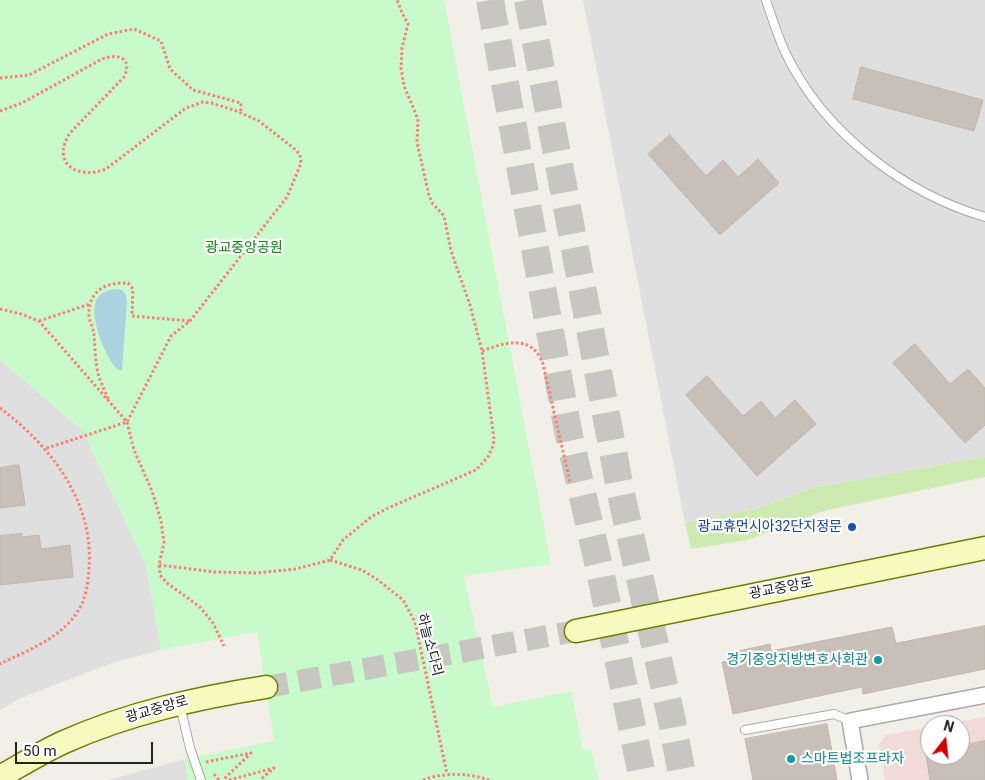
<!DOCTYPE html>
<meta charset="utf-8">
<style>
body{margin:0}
#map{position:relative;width:985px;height:780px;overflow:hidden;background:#f2efe9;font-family:Roboto,sans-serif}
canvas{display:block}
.north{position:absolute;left:920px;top:715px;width:50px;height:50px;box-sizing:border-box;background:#fff;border:1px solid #a7a7a7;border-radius:50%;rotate:16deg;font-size:14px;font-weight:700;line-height:20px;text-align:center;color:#222}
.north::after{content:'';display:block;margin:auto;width:18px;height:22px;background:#d40000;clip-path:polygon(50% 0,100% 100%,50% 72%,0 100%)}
.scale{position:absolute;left:15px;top:742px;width:138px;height:22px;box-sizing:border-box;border:2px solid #222;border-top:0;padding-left:6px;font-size:15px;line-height:18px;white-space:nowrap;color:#222;-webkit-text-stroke:4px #fff;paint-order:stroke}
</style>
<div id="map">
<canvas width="985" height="780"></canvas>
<div class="north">N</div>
<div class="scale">50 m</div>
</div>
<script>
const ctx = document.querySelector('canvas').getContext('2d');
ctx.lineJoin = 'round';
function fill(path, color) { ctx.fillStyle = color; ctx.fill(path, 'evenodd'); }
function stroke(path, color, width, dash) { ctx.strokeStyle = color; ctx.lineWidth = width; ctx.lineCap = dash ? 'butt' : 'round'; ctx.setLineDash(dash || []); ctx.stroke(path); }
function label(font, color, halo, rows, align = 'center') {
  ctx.font = font + ' Roboto,"Noto Sans KR",sans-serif'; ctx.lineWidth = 4.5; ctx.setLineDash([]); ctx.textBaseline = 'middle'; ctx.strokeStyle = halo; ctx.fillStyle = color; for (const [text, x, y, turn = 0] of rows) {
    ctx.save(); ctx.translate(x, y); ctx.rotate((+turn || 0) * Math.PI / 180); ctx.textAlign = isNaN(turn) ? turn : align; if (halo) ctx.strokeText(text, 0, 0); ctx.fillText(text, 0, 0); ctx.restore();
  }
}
fill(new Path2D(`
 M583 0H985V457L812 488 760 508 685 523Z
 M0 360 82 430 146 565 161 650 112 663 21 698 0 710Z
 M185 759 188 780H108Z`), '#e0dfdf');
fill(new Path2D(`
 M985 717V780H885L879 745 886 735 930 727V755H960V725H940Z`), '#f2dad9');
fill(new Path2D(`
 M985 457V477L827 510 747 540 691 549 685 523 760 508 812 488Z`), '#cdebb0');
fill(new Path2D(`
 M0 0H444L551 564 464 576 493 707 571 691 583 750 591 749 599 780H188L185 759 274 741 257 632 161 650 146 565 82 430 0 360Z`), '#c8facc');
fill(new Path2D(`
 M114 289 122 290 126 295 127 302 122 370H118C105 357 88 316 97 299 100 293 107 291 114 289Z`), '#aad3df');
const building = new Path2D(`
 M861 67 983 100 974 131 853 99Z
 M670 135 706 176 723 160 738 177 758 159 779 183 720 235 648 154Z
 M915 344 950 384 968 369 985 388V425L965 443 893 363Z
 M707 376 743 416 761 401 775 418 795 400 816 424 757 476 686 395Z
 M19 465 25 505 0 508V468Z
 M22 534V537L39 535 41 549 70 545 73 577 0 585V536Z
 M985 626V669L863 694 862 687 733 714 722 662 736 660 734 652 770 644 771 651 892 627 896 643Z
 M827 724 837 780H753L745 739Z
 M985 741V780H930L926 755H960V746Z`);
fill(building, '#c7bfb8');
stroke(building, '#c4b6ab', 1);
stroke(new Path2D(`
 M266 687 576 631`), '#c8c6c1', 22, [22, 11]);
stroke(new Path2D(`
 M490 0 568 431 600 571 643 780
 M528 0 621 494 672 721 683 780`), '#c8c6c1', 28, [28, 14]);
const service = new Path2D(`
 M766 0C772 18 778 37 786 54 824 132 903 193 985 217
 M180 705 190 748 201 780
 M745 730 834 714 850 721`);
const minor = new Path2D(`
 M860 780 850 721 985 695`);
const secondary = new Path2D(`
 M576 631 985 548
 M0 777C21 765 42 752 64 742 129 713 197 698 266 687`);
stroke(service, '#a9a9a9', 10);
stroke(minor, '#a9a9a9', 18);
stroke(secondary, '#707d05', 25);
stroke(new Path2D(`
 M0 78 29 75 108 34 134 29 161 41 170 69 193 90 241 103V113
 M0 111 22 103 102 59C118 53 133 58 124 77L70 133C50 164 78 180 106 169L186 108 203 102 211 103 234 110 259 121 296 150 300 155 301 163 287 197 190 321 171 336 127 422 44 449
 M0 309 21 314 39 321 127 422 134 450 152 491 161 521 164 543 159 565 160 575 167 583 200 607 213 623 224 646
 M39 321 90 304
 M482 351C506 342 532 334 543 364L570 482
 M108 399C105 390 100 382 98 373 95 361 95 346 94 334 93 327 89 321 89 315 88 290 107 282 128 283L133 289 132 316 190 321
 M0 408C51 446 94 502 89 568 88 585 86 600 76 614 59 639 26 651 0 664
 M330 560 362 570 378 580 403 600 415 622 447 774
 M159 565 215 572 257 573 296 569 330 560 343 540 371 517 388 508 476 470 488 457 493 446 494 439 482 351 470 305 451 251 444 216 433 204 429 196 417 142 418 119 404 86 401 68 402 48 408 24 402 13 397 0
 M206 762 251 753 223 780
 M214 774 219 780
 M229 780 274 768 260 780
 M423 780C445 772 468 773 489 780`), '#fa8072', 3, [2.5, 2.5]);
stroke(service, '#fff', 8);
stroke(minor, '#fff', 15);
stroke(secondary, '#f7fabf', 22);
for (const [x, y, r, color] of [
 [852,527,5,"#1a4fb4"],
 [878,660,5,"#0f9aa8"],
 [791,759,5,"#0f9aa8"]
]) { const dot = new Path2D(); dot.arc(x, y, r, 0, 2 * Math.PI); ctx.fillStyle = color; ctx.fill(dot); stroke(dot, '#fff', 2); }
label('14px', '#0c8416', '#fff', [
 ["광교중앙공원",244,248]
]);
label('14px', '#164399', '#fff', [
 ["광교휴먼시아32단지정문",842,527]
], 'right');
label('14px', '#222', '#fff', [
 ["광교중앙로",781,589,-11],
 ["하늘소다리",429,645,75],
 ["광교중앙로",157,710,-16]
]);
label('14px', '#0d838f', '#fff', [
 ["경기중앙지방변호사회관",868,660],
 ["스마트법조프라자",801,759,"left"]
], 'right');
</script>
